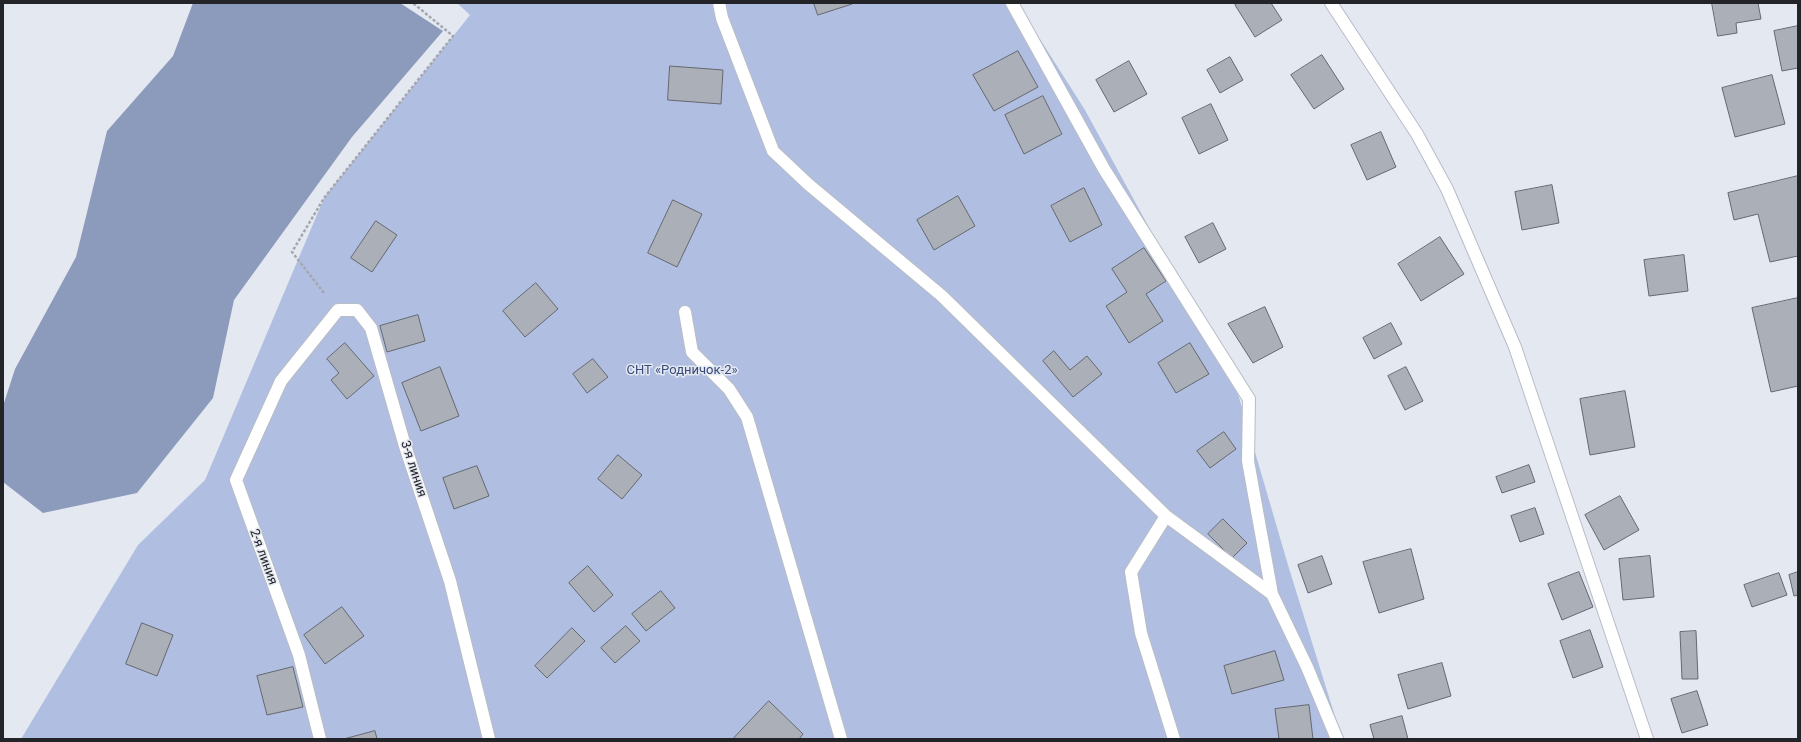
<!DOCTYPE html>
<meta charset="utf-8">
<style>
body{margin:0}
#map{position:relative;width:1801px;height:742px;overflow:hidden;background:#e4e8f1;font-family:Roboto,sans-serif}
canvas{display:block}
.frame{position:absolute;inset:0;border:4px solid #232428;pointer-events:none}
</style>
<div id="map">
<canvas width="1801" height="742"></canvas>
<div class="frame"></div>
</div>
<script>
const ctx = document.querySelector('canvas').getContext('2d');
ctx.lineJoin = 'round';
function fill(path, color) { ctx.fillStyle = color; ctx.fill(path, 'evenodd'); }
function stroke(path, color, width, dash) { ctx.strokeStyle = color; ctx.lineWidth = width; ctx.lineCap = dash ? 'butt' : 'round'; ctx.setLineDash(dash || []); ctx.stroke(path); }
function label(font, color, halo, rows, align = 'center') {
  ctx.font = font + ' Roboto,sans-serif'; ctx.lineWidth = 3; ctx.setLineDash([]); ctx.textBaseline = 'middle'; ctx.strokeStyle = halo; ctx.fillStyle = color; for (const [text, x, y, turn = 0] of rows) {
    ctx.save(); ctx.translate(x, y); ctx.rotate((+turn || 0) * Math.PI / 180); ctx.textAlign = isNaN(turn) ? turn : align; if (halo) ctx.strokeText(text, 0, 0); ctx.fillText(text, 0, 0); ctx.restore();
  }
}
fill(new Path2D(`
 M457 3H1017L1085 110 1236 387 1288 565 1342 739H21L138 545 205 480 324 198 470 15Z`), '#b0bfe1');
fill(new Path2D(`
 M193 3H400L443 31 352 137 234 300 213 398 137 493 43 513 3 482V406L15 369 76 257 107 131 173 56Z`), '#8c9abc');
const building = new Path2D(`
 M814 3H852V4L818 15Z
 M1238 3H1271L1282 20 1255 37 1235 5Z
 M1712 3H1758L1761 19 1736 23 1737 33 1718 36Z
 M1798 26V68L1782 71 1774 31Z
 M1018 51 1038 87 994 111 973 75Z
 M1322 55 1344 89 1314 109 1291 75Z
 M1230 57 1243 80 1220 93 1207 70Z
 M1129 61 1147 94 1114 112 1096 80Z
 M670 66 723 70 721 104 668 100Z
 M1772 75 1785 124 1735 137 1722 88Z
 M1043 96 1062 134 1024 154 1005 115Z
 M1211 104 1228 140 1199 154 1182 118Z
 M1381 132 1396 167 1367 180 1351 145Z
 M1798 176V256L1770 262 1758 214 1734 220 1728 193Z
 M1552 185 1559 223 1522 230 1515 192Z
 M1084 188 1102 225 1070 242 1051 206Z
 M958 196 975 226 934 250 917 220Z
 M673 200 702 214 677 267 648 253Z
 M376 221 397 235 372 272 351 258Z
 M1213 223 1226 249 1199 263 1185 237Z
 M1440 237 1464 274 1421 301 1398 264Z
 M1144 248 1166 281 1146 294 1163 321 1129 343 1106 306 1127 292 1112 269Z
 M1684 255 1688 291 1649 296 1644 260Z
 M536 283 558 309 525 337 503 311Z
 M1798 298V386L1771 392 1752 308Z
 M1265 307 1283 347 1253 363 1228 324Z
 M418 315 425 341 387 352 380 326Z
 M1391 323 1402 344 1374 359 1363 338Z
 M345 343 374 376 347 399 331 380 339 373 327 359Z
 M1190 343 1209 374 1176 393 1158 363Z
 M1054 351 1070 370 1087 356 1102 374 1073 397 1043 361Z
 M593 359 608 377 587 393 573 374Z
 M440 367 459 416 421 431 402 383Z
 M1406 367 1423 401 1405 410 1388 376Z
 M1625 391 1635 447 1590 455 1580 399Z
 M1224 432 1236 449 1210 468 1197 451Z
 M618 455 642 475 622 499 598 479Z
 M1529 465 1535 482 1502 493 1496 477Z
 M477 466 489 496 454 509 443 478Z
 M1620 496 1639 530 1604 550 1585 515Z
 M1535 508 1544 534 1520 542 1511 516Z
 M1223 519 1247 543 1232 558 1208 534Z
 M1411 549 1424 599 1379 613 1363 562Z
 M1322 556 1332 584 1308 593 1298 565Z
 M1650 556 1654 597 1623 600 1619 559Z
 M588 566 613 595 594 612 569 583Z
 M1579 572 1593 607 1562 620 1548 584Z
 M1798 572V595L1794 596 1789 575Z
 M1779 573 1787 595 1752 607 1744 585Z
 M661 591 675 608 646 631 632 614Z
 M342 607 364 636 325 664 304 635Z
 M142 623 173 635 157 676 126 664Z
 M626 626 640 641 615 663 601 648Z
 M572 628 585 641 547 678 535 666Z
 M1590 630 1603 667 1573 678 1560 641Z
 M1696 631 1698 679H1682L1680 632Z
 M1275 651 1284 680 1232 694 1224 666Z
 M1442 663 1451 696 1408 709 1398 675Z
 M293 667 303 707 267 715 257 676Z
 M1697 691 1708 725 1682 733 1671 699Z
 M769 701 803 734 799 739H733Z
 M1309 705 1313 739H1279L1275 709Z
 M1402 716 1408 739H1374L1370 725Z
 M375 731 377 739H344Z`);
fill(building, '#abafb8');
stroke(building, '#646870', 1);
const service = new Path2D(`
 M719 3 722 18 773 151 808 184 942 296 1166 516 1131 572 1141 633 1174 739
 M1012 3 1104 169 1249 399 1248 461 1272 594
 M1331 3 1417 134 1447 189 1515 347 1647 739
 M685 312 692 352 729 389 747 417 841 739
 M1166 516 1272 594 1307 667 1337 739
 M320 739 299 655 236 480 281 381 338 310H357L371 328 405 446 450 581 489 739`);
stroke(service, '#b8bcc5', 14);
stroke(new Path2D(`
 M324 293 292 252 324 198 453 36 413 3`), '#a4a7ae', 2.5, [3, 2]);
stroke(service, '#fff', 12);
label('13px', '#384a7a', '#e4e8f1', [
 ["СНТ «Родничок-2»",682,371]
]);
label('13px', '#232428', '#e4e8f1', [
 ["3-я линия",413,469,72],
 ["2-я линия",263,557,70]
]);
</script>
